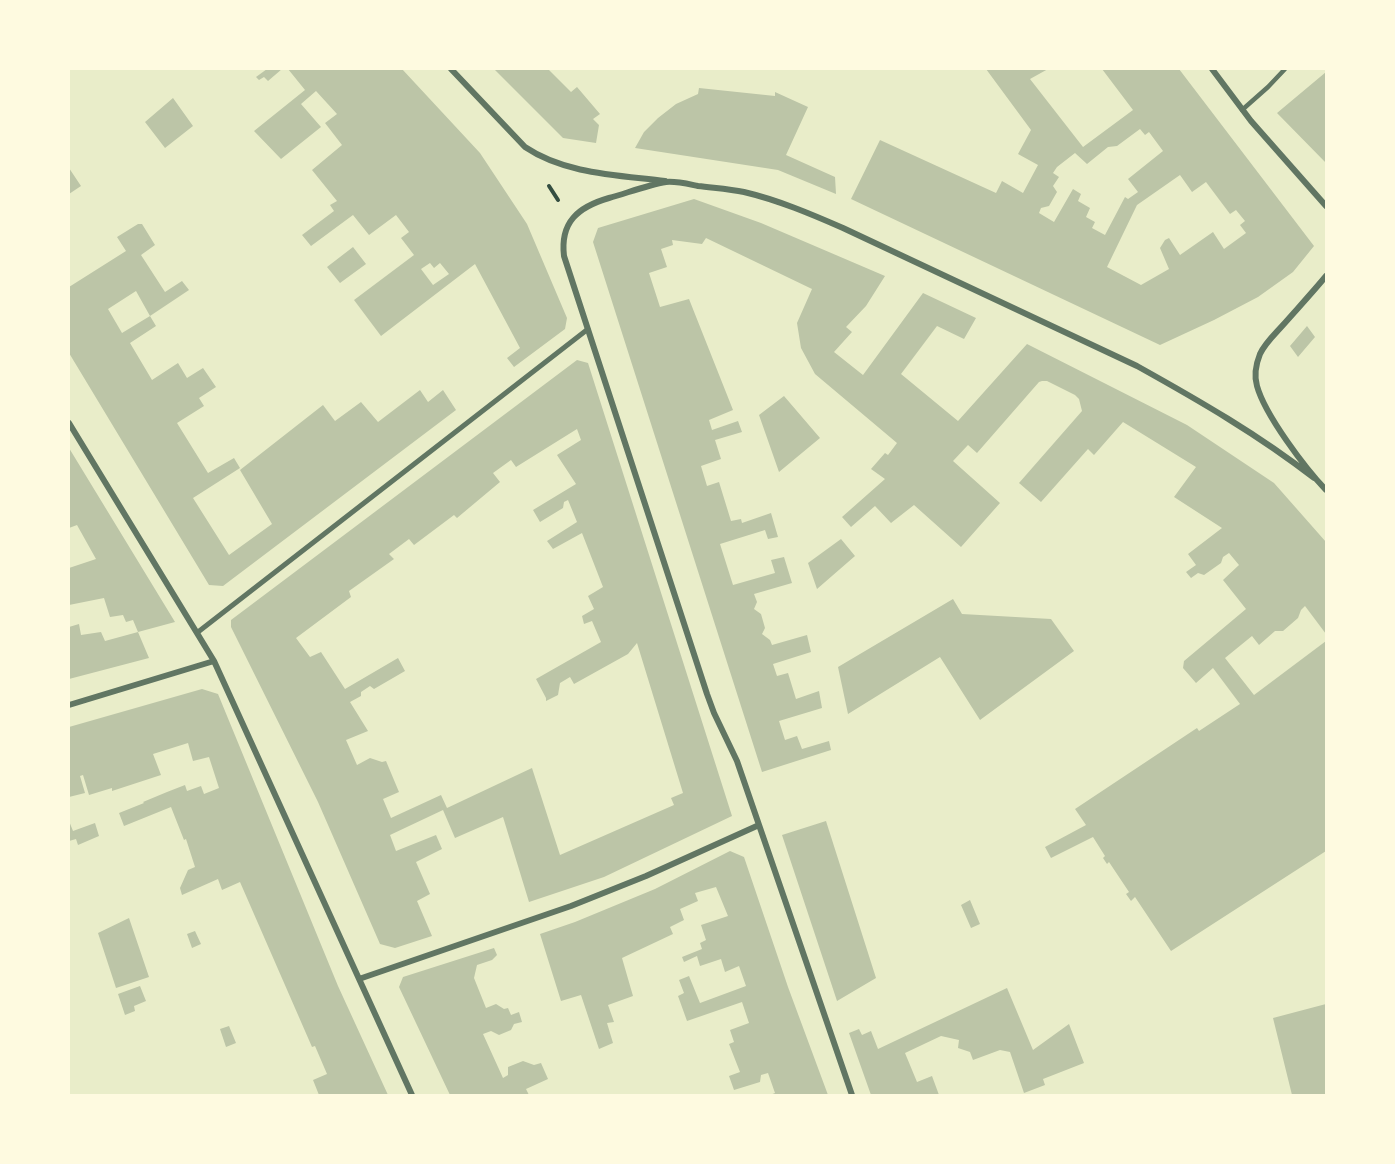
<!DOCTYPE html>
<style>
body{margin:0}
#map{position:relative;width:1395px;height:1164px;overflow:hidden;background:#e9edc9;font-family:"Golos Text",sans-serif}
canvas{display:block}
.frame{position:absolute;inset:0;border:70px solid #fefae0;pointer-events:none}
</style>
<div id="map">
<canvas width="1395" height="1164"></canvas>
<div class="frame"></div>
</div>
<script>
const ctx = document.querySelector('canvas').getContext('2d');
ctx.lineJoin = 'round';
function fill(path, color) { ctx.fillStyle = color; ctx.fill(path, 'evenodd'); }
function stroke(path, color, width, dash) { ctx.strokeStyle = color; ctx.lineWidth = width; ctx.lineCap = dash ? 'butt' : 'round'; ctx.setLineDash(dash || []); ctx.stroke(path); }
fill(new Path2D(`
 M267 69H282L268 81 264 77 259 80 256 77Z
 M288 69H402L480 153 527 224 567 318 565 329 514 367 507 358 520 348 475 264 381 336 354 300 414 255 401 238 409 232 396 215 369 235 353 215 311 246 302 235 334 211 330 205 337 201 312 170 342 145 325 123 337 114 316 91 301 104 321 127 281 159 254 131 305 90ZM430 263 434 268 440 263 449 274 433 285 421 269Z
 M494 69H548L571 92 577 87 600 114 593 119 599 125 596 143 563 138Z
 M986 69H1048L1030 79 1083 147 1133 110 1102 69H1179L1314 246 1293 272 1258 297 1214 320 1160 345 851 199 880 140 996 193 1002 181 1023 193 1038 165 1018 154 1031 130ZM1140 129 1145 135 1149 132 1163 151 1128 179 1138 192 1128 199 1125 197 1105 235 1092 228 1095 222 1086 217 1090 208 1078 201 1081 194 1073 189 1054 222 1039 213 1041 208 1049 206 1057 192 1053 186 1059 177 1053 173 1057 167 1075 153 1087 164 1108 147 1117 146ZM1180 175 1192 192 1206 182 1230 214 1236 210 1245 221 1240 225 1246 233 1224 249 1213 232 1180 255 1169 238 1165 240 1160 248 1169 269 1141 285 1107 267 1137 205Z
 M1326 72V163L1277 113Z
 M699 88 775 96V92L808 107 786 155 835 177 836 194 778 170 635 148 644 132 658 118 676 104 698 94Z
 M173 98 193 126 165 148 145 122Z
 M69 168 81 186 69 194Z
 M694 199 761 223 885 276 866 306 846 327 852 332 834 352 863 375 923 293 976 318 964 339 937 326 901 374 958 421 1027 344 1187 425 1274 483 1326 542V634L1305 606 1301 610 1298 618 1283 631H1275L1259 645 1252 636 1225 658 1254 695 1326 641V851L1171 951 1135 897 1131 901 1126 894 1129 892 1109 862 1107 864 1103 858 1105 856 1093 837 1051 858 1045 847 1086 825 1075 809 1197 728 1199 731 1240 704 1213 668 1196 683 1183 668 1184 661 1246 609 1223 580 1239 565 1229 553 1223 557 1221 563 1204 575 1198 573 1191 578 1186 572 1196 565 1188 554 1222 528 1174 497 1196 467 1123 422 1094 455 1088 449 1041 502 1019 483 1082 411 1079 399 1075 395 1047 381H1042L1039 382 977 453 968 445 953 461 1000 503 961 547 914 505 891 523 875 506 851 527 842 517 885 479 871 469 885 453 888 455 897 443 815 374 801 348 797 323 812 289 706 238 702 244 672 240 673 245 661 249 667 267 649 273 660 307 689 299 733 410 709 420 712 430 738 421 742 432 715 440 721 459 701 466 707 486 719 482 731 521 741 519 742 523 771 513 778 537 768 539 765 530 720 544 733 585 775 573 771 560 784 557 792 583 754 594 757 602 754 609 761 614 765 628 762 634 770 640 772 645 807 635 811 652 773 664 777 676 788 673 796 699 819 691 822 708 779 721 785 740 797 736 802 749 829 741 831 750 762 772 593 242 598 228Z
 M138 224H142L155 245 141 255 165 292 182 281 189 290 150 316 136 291 108 309 122 333 150 316 156 326 130 343 152 380 178 363 187 378 203 368 216 387 199 398 204 406 177 423 208 473 234 458 240 468 193 498 229 555 272 524 240 470 323 405 335 421 361 402 378 422 420 390 428 402 443 390 456 410 223 586 209 585 69 353V287L126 251 117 237Z
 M353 247 366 264 340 283 327 267Z
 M1307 326 1315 337 1298 357 1290 346Z
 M577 360 588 363 732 816 604 877 529 902 503 817 455 838 443 810 390 835 396 851 436 835 442 849 416 862 430 894 417 901 432 936 395 948 380 944 318 802 231 627V620ZM577 429 581 440 557 455 576 484 533 510 540 522 563 508 564 502 568 500 577 522 547 541 553 549 582 533 603 587 588 596 594 609 582 616 584 624 592 621 601 642 536 679 546 698V701L558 695 560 683 570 677 574 684 628 654 637 643 683 793 671 798 674 805 560 855 532 768 447 808 441 795 391 818 383 799 399 792 386 761 382 762 370 758 357 765 346 740 368 731 350 702 361 696V692L370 686 374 689 405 671 398 658 345 689 321 652 310 657 296 638 351 597 349 591 394 559 389 554 409 539 414 545 454 515 457 518 500 482 493 473 511 460 516 467Z
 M784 396 820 438 779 472 759 415Z
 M69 448 175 622 138 632 149 658 69 679V627L79 624 81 635 101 632 105 641 138 632 133 620 126 622 123 615 110 617 104 598 69 605V568L96 559 77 525 69 528Z
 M841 539 855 556 817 589 808 563Z
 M953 599 962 614 1051 619 1074 651 980 720 940 657 848 714 838 667Z
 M202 689 218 694 338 986 388 1095H319L313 1080 327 1074 315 1046 312 1047 240 882 222 890 218 879 182 895 180 888 188 870 195 867 186 839 184 840 171 807 124 826 119 813 144 803 143 802 167 792 185 785 187 791 201 786 204 794 219 788 209 757 193 761 188 743 153 754 161 775 112 791V788L89 795 83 775 80 776 85 793 69 797V727Z
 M69 821 73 831 95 823 99 836 78 845 76 839 69 841Z
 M826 821 876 978 837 1001 782 835Z
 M730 851 744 857 788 987 828 1095H770L775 1093 768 1073 761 1075 760 1082 734 1090 729 1076 740 1072 729 1044 734 1042 730 1030 749 1023 742 1002 687 1021 678 996 684 993 679 980 689 976 700 1003 746 986 739 966 725 972 721 959 700 966 697 956 684 962 682 957 702 949 700 943 706 940 701 925 728 916 716 887 695 893 698 901 680 909 684 920 670 927 673 934 622 958 633 996 608 1005 614 1022 607 1023 613 1043 599 1049 581 995 561 1001 540 934 575 922 655 889Z
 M970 900 980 924 971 928 961 905Z
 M129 918 149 977 116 988 98 933Z
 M195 931 201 944 192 948 187 934Z
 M494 948 497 955 492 960 477 965 474 978 486 1008 496 1004 504 1009 508 1008 511 1015 519 1012 522 1022 514 1024 511 1030 499 1035 491 1031 483 1034 503 1078 508 1075V1067L523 1061 534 1065 541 1063 548 1079 526 1089 529 1095H450L399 987 403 977Z
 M140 986 146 1001 134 1006 135 1011 125 1015 118 994Z
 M1007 988 1033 1050 1069 1024 1084 1063 1043 1079 1045 1085 1024 1093 1010 1052 1000 1050 973 1060 970 1052 958 1048 959 1040 941 1036 905 1053 917 1082 932 1076 939 1095H871L849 1033 859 1029 862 1035 871 1031 878 1049Z
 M1326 1004V1095H1292L1273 1018Z
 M229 1026 236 1043 226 1047 220 1029Z`), '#bcc5a7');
stroke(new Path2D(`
 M549 186 558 200`), '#344e41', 4);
stroke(new Path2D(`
 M1242 110 1268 87 1285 69`), '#617663', 4.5);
stroke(new Path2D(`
 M198 632 588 329`), '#617663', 5);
stroke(new Path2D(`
 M451 69 525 147C565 174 617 175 665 181
 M1212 69 1251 121 1326 206
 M1326 276C1312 293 1297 309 1283 325 1275 334 1265 343 1260 354 1256 364 1254 376 1257 386 1265 415 1305 468 1326 490
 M69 423 214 661 412 1095
 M69 705 214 661
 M359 979 571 906 646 876 759 825
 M852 1095 737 761 714 713 707 694 564 256C560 222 578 207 609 198 627 193 648 185 666 182 676 181 688 184 698 186 713 188 729 189 744 192 778 200 811 214 843 228L1137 366C1198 400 1259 435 1314 478`), '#617663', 6);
</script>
